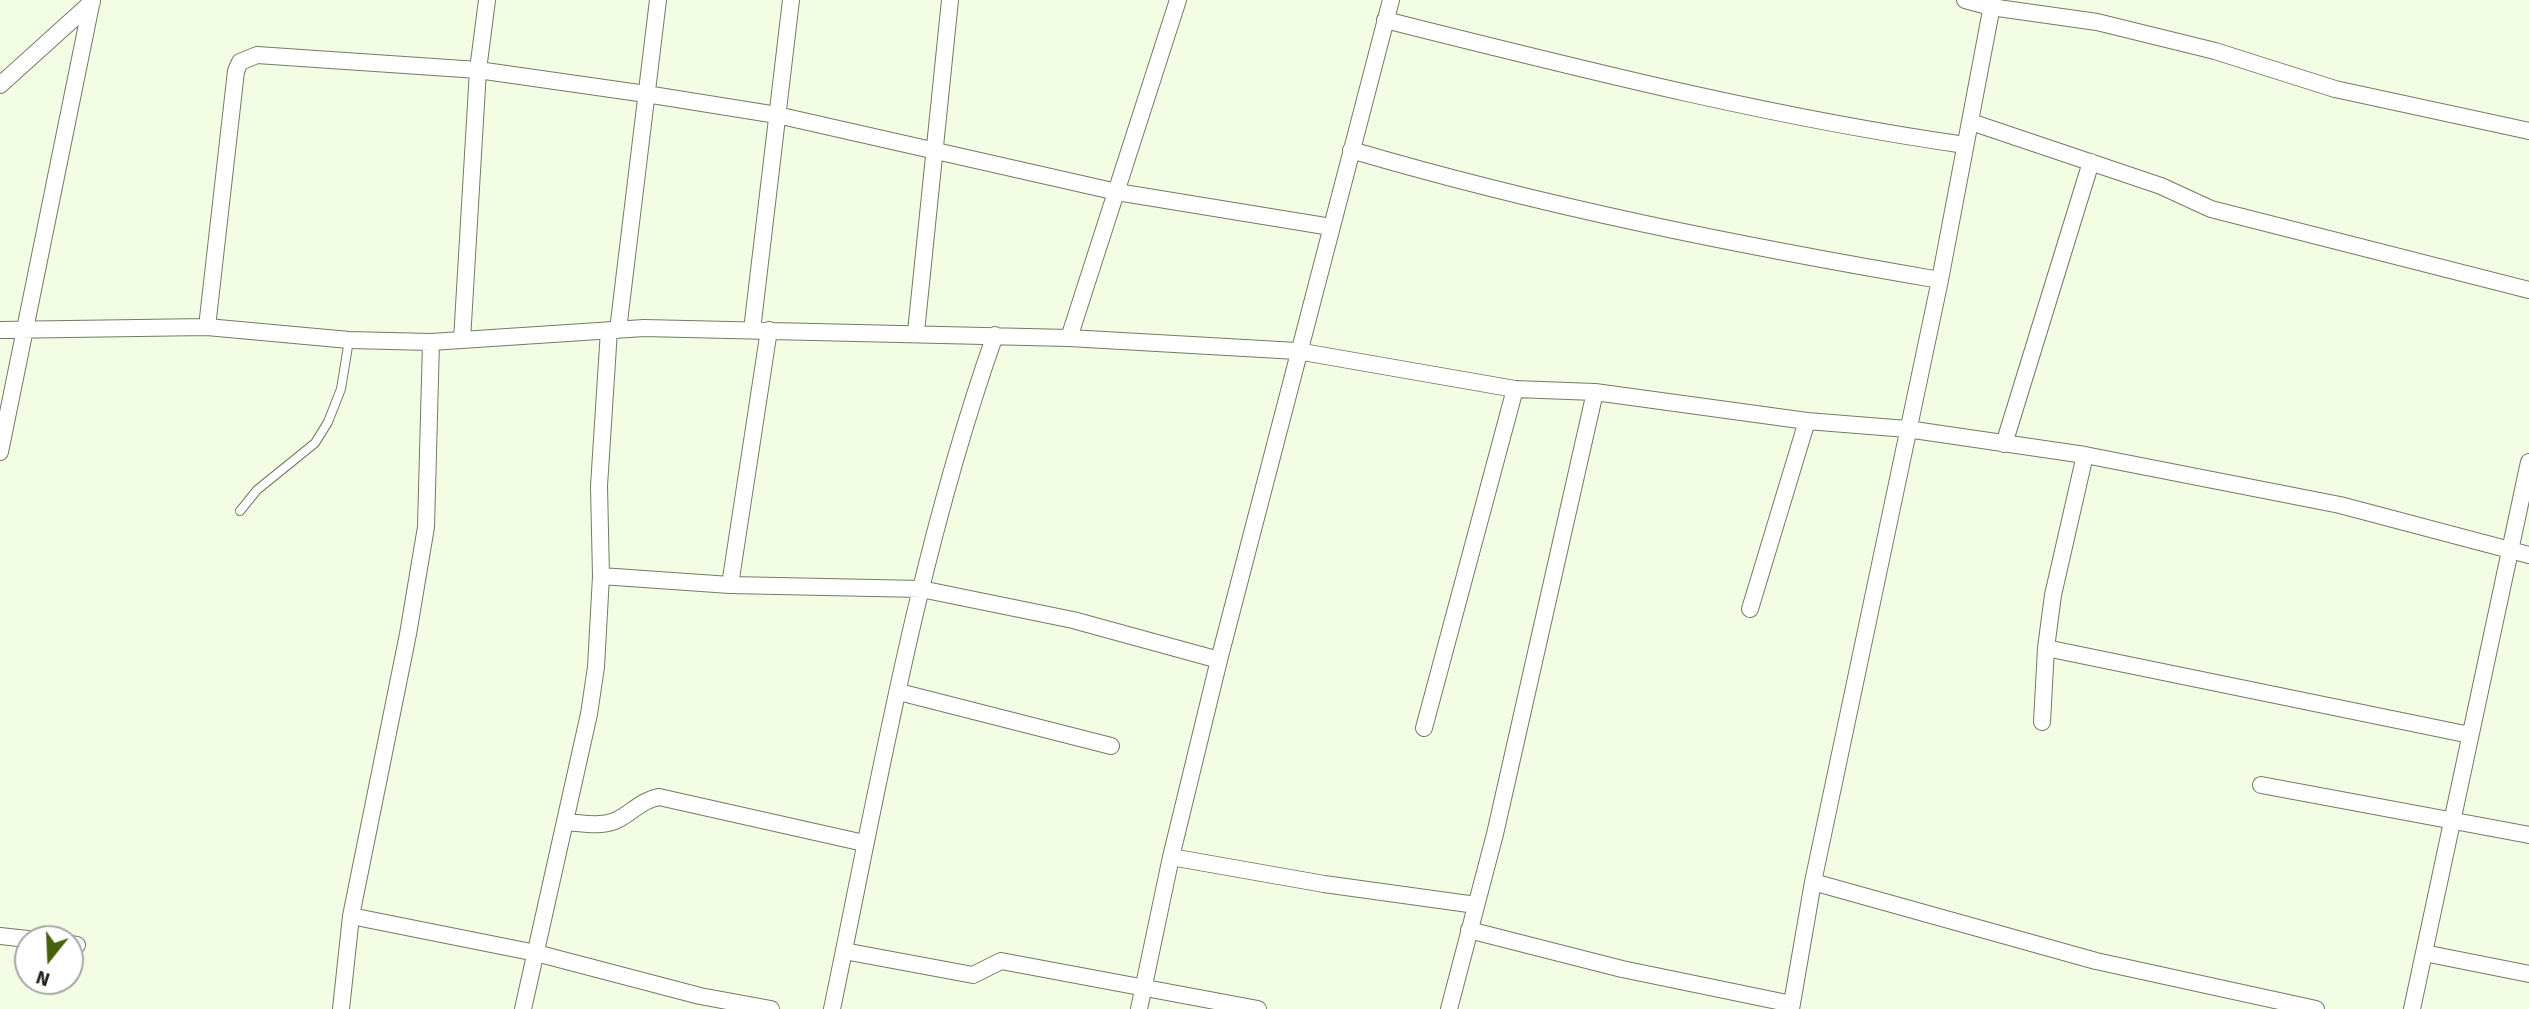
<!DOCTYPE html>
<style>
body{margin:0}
#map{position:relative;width:2529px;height:1009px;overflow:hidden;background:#f3fde4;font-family:Signika,sans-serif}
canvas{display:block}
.north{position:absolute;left:14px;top:925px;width:70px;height:70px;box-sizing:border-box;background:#fff;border:2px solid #a6a8a4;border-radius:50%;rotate:198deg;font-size:19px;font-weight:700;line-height:28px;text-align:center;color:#21251c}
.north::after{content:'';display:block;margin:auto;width:24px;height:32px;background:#48600c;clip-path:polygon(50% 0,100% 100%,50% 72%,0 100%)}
</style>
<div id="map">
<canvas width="2529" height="1009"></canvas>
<div class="north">N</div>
</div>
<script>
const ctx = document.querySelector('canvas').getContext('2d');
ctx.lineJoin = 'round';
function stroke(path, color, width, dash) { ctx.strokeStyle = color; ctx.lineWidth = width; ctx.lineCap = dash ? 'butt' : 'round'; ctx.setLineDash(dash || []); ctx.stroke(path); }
const lane = new Path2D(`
 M240 511 257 490 315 443 328 422 341 389 349 340`);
const street = new Path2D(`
 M1965 0 1991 7 2097 22 2215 51 2335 89 2529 131
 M1385 20C1577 68 1769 117 1965 145
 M0 85 92 2
 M1971 122 2161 186 2211 209 2529 290
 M1351 150C1545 207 1741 246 1940 280
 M207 327 236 71 240 62 257 55 478 70 646 94 777 115 1117 192 1331 227
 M0 330 207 327 349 340 431 342 644 328 1069 338 1297 351 1515 389 1595 392 1807 421 1907 429 2085 455 2340 505 2529 555
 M618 330 658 0
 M752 330 791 0
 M916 332 950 0
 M1069 338 1178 0
 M462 340 478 70 487 0
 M2004 444 2091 162
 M0 452 92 0
 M601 576 730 585 921 589 1073 620 1219 660
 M730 585 769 330
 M1750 609 1807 421
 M2046 648 2470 735
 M899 692 1111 746
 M2042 722 2046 648 2053 595 2085 455
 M1424 728 1515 389
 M2261 785 2529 835
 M565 822C582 823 599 827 615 821 631 814 641 800 659 797L864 843
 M1171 857 1324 884 1476 905
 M1813 882 2096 961 2316 1009
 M351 916 536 953 700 996 771 1009
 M1469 930 1622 969 1792 1004
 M0 936 28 939
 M70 944 77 945
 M844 951 973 975 1001 961 1258 1009
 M2424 953 2529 974
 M341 1009 351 916 408 634 426 527 431 342
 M523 1009 589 714 596 667 601 576 599 486 609 330
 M832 1009C879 783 918 553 995 335
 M1139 1009 1171 857 1219 660 1391 0
 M1449 1009 1495 834 1595 392
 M1791 1009 1813 882 1940 280 1993 0
 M2412 1009 2529 462`);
stroke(lane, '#727b65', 10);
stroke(street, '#727b65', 18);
stroke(lane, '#fff', 8);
stroke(street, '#fff', 16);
</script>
